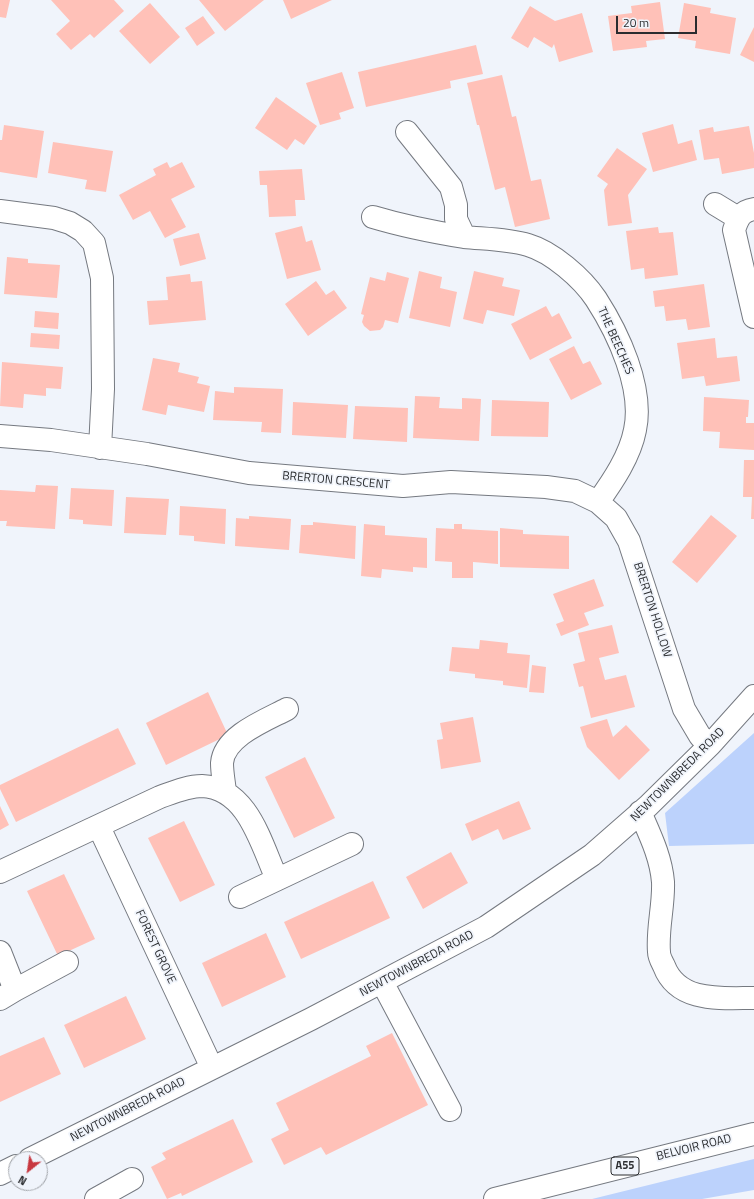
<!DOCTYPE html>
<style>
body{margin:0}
#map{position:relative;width:754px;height:1199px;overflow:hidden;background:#f0f4fb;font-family:"Titillium Web",sans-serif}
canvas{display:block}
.north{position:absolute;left:8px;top:1151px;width:40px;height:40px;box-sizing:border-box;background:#f0f4fb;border:1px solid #a1a4a9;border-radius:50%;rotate:210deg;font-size:11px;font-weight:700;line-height:16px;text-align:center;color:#2a2c2f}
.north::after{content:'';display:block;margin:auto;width:14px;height:18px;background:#c83840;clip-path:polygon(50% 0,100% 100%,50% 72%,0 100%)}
.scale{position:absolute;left:616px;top:16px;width:81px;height:18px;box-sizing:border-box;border:2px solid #2a2c2f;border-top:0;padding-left:5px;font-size:12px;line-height:14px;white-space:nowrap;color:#2a2c2f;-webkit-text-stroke:3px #f0f4fb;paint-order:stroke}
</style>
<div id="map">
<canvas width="754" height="1199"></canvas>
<div class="north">N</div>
<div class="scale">20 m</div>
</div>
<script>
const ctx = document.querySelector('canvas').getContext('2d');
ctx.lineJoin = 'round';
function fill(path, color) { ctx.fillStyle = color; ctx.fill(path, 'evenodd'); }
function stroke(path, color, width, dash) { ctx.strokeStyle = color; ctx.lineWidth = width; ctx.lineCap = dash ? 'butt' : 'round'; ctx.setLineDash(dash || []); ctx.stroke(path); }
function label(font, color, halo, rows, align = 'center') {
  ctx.font = font + ' "Titillium Web",sans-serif'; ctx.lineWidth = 3.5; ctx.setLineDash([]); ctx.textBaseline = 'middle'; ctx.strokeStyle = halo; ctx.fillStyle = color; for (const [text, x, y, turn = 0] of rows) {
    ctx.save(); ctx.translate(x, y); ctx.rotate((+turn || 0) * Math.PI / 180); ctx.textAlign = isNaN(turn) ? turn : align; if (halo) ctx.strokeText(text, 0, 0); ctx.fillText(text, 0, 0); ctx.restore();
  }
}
fill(new Path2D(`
 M754 733V844L669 846 665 813Z
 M754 1159V1190L702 1199H592Z`), '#bcd2fc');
fill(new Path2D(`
 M0 0H10L6 18 0 17Z
 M51 0H114L124 11 94 38 90 34 71 50 56 34 70 21Z
 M199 0H264L225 31Z
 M283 0H332L291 19Z
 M660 2 665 39 646 41 647 47 613 51 608 16 632 13 631 6Z
 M150 3 180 37 150 64 119 31Z
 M684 3 711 8 710 13 736 18 730 54 695 48 696 41 678 38Z
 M530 6 555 21 582 13 593 52 559 62 554 44 552 48 534 37 528 48 511 38Z
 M203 16 215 33 197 46 185 28Z
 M754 27V62L740 55Z
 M476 45 483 74 450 81 451 88 366 107 358 72Z
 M342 72 354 108 339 113 341 119 320 125 306 83Z
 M502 75 512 117 516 116 531 181 541 179 550 219 515 227 505 187 495 190 479 125H477L467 83Z
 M276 97 317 126 304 145 295 139 287 150 255 128Z
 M673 124 678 144 692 140 697 160 653 172 642 133Z
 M4 125 44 131 37 178 0 172V140H2Z
 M749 126 754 153V168L722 174 719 158 704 160 699 130 713 127 714 132Z
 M53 142 113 151 106 192 85 189 87 180 48 173Z
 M617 148 647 169 628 195 632 223 608 226 604 190 608 184 597 176Z
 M167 162 170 168 182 162 195 187 171 199 186 227 165 238 150 211 133 220 119 195 156 175 153 169Z
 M302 169 305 200H295L296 216 269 217 267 185H260L259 171Z
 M302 226 306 242 312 240 321 270 287 279 275 233Z
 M658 227 659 233 673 232 678 275 645 279 644 268 631 270 626 231Z
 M199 233 206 259 180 266 173 239Z
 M7 257 28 259V263L60 265 57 298 4 294Z
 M419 271 442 277 440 288 457 292 450 327 409 318Z
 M474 271 504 278 502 286 520 290 514 316 487 310 483 324 463 319Z
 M387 272 409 278 398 323 385 320 383 327 380 330 370 331 364 326 362 322 364 315 361 314 370 277 385 281Z
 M190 274 191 282 202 281 206 320 149 325 147 301 168 300 166 277Z
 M316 281 326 295 334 290 347 308 308 336 285 304Z
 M704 284 710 327 688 330 686 319 666 321 664 306 655 307 653 291Z
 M546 306 552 317 559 313 572 338 530 360 511 324Z
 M35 311 59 313 58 329 34 327Z
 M31 333 60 335 59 349 30 347Z
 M715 338 717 358 737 356 740 381 706 386 704 376 682 379 677 343Z
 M574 346 583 364 590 361 602 384 571 400 549 359Z
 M153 358 180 363 178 372 199 377 197 383 210 386 204 412 168 405 166 415 142 410Z
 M2 362 63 367 61 389 46 388V396L24 394 23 408 0 406Z
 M234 387 283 389 281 433 261 432 262 422 213 420 215 391 234 393Z
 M415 396 440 397 439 408 462 409V398L481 399 479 441 413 438Z
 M704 397 749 400 748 417H746V423H754V450L719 448 720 432 703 431Z
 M492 400 549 402 548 437 491 436Z
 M293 402 348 405 346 438 292 435Z
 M355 406 408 408 407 442 353 439Z
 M744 460H754V519H751L752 497H743Z
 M36 485 58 486 55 529 6 526 7 521H0V490L35 492Z
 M71 488 114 490 112 526 83 524V520L69 519Z
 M126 497 169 499 166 535 124 533Z
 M180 506 226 509 225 544 194 541V536L179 535Z
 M711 515 737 536 697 583 672 562Z
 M249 516 291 519 289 550 235 546 236 518 249 519Z
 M313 522 356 526 355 559 299 553 301 525H313Z
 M364 524 385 526V535L427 538V568L413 567V572L382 569 381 578 361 576Z
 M454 524H462V529L498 531V564L473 562V578H452V562L435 561 436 528 454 529Z
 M500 528 523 530V534L569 536V569L500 567Z
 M594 579 604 606 584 613 589 625 561 636 556 624 564 621 553 594Z
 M612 625 619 653 599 658 605 680 626 675 635 707 591 718 583 686 579 687 573 664 585 661 578 633Z
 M480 640 508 643 507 653 530 655 527 688 503 685V681L475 678V674L449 671 452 647 479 649Z
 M532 665 546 667 544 693 529 692Z
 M208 692 228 735 166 765 146 723Z
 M473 717 481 762 441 769 437 740 443 739 440 723Z
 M607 719 613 737 626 725 650 750 619 780 587 747 580 727Z
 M118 728 136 764 16 822 0 789V785Z
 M305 757 335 818 294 838 265 777Z
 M519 801 531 829 503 840 498 829 472 841 465 824Z
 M0 806 9 825 0 830Z
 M184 821 215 885 180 902 148 838Z
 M451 852 468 883 423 909 406 877Z
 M64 874 95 939 58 956 27 891Z
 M373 881 390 918 301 959 284 922Z
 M266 933 286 977 222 1007 202 963Z
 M126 996 146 1039 84 1068 64 1025Z
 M392 1033 428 1105 326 1155 321 1147 284 1165 271 1139 289 1130 276 1103 371 1056 366 1046Z
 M44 1037 61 1074 0 1102V1056Z
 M233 1119 253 1162 182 1196 181 1193 167 1199 151 1167 166 1159 162 1153Z`), '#ffc1b8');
const minor = new Path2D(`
 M407 132 451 187 456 205V219L464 236
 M715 204 738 218
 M754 209C741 211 738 218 734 230L754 317
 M0 211 54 218 70 223 83 231 94 243 102 278 103 389 100 448
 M373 217C403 226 433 232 464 237 485 239 508 239 528 245 552 252 582 278 596 299 618 333 644 388 635 430 630 456 613 481 598 502
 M0 436 51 440 147 454 249 473 403 486 451 482 546 487 575 491 598 502 616 518 629 541 684 709 700 736 710 745
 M225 792C224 782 222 773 222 763 224 736 266 720 287 709
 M640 812C650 835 661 857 663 882 664 905 657 929 659 952 659 957 662 962 664 966 678 1003 721 998 754 998
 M99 827 212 1068
 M0 872 160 797C174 792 188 786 202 786 248 788 261 844 277 879
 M240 897 352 844
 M0 952 15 990 0 999
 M382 982 450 1110
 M15 990 67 962
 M30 1159 311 1019 486 927 592 855 648 806 710 745 754 696
 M0 1174 16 1166
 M96 1199 132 1179`);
const highway = new Path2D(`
 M495 1199 754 1134`);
stroke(minor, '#757980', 24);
stroke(highway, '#757980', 24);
stroke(minor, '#fff', 22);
stroke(highway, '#fff', 22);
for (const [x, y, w] of [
 [625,1166,28]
]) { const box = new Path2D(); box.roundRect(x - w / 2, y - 9, w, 18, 3); ctx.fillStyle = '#f0f4fb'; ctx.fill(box); stroke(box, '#2a2c2f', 1); }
label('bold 11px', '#2a2c2f', null, [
 ["A55",625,1166]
]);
label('12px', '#2a2c2f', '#f0f4fb', [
 ["THE BEECHES",615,341,66],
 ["BRERTON CRESCENT",336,481,5],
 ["BRERTON HOLLOW",652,610,72],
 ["NEWTOWNBREDA ROAD",678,775,-45],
 ["FOREST GROVE",155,947,65],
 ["NEWTOWNBREDA ROAD",417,964,-28],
 ["NEWTOWNBREDA ROAD",128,1110,-27],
 ["BELVOIR ROAD",694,1148,-14]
]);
</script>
